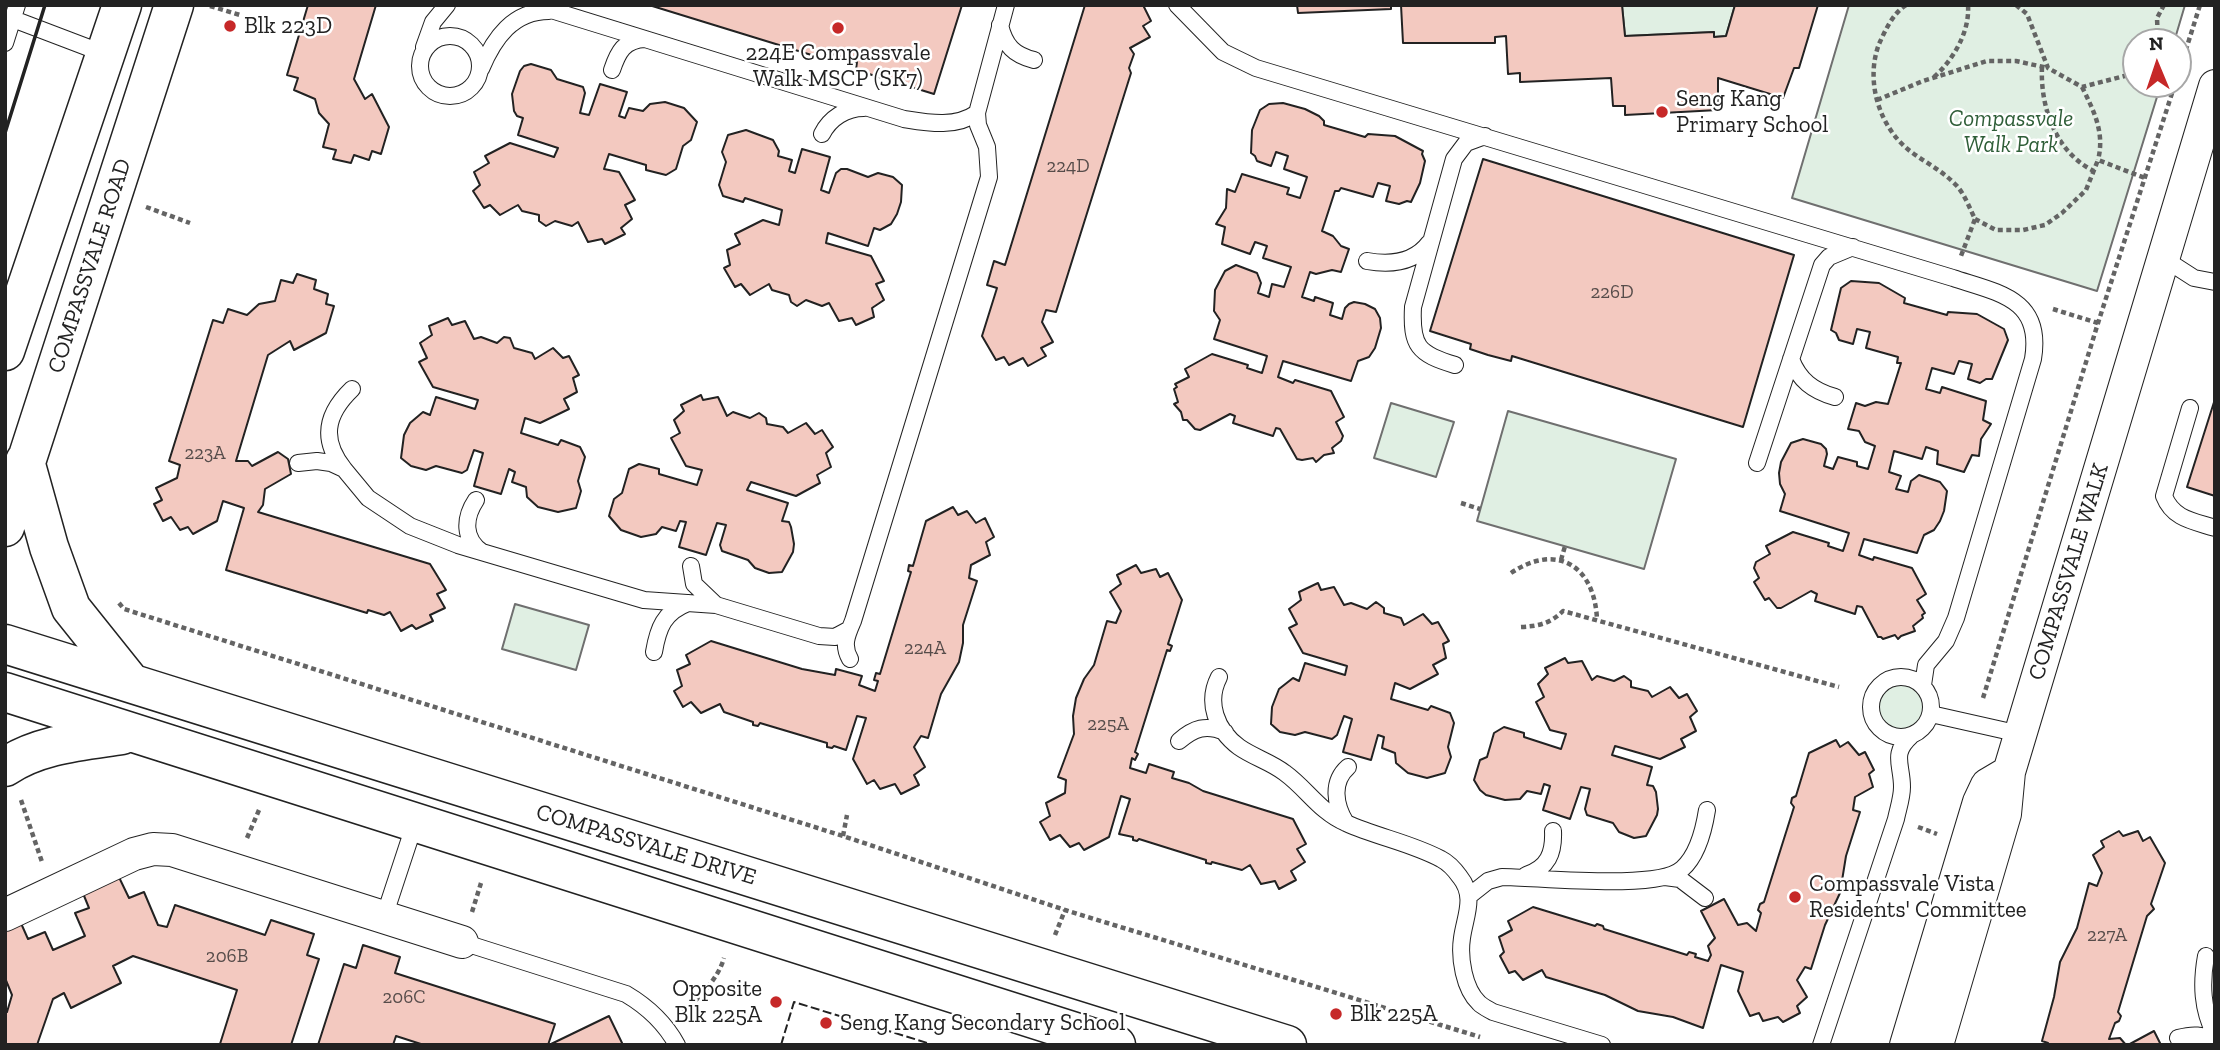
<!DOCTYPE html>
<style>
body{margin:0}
#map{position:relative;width:2220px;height:1050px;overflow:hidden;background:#fff;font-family:"Zilla Slab",serif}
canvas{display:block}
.frame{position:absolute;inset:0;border:7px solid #222;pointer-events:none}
.north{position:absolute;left:2122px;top:28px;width:70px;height:70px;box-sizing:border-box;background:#fff;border:2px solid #a7a7a7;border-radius:50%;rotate:358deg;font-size:19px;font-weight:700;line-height:28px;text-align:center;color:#222}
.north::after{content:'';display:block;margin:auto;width:24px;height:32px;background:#c62828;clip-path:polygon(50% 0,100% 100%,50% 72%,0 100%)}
</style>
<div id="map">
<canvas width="2220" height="1050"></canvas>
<div class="frame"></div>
<div class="north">N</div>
</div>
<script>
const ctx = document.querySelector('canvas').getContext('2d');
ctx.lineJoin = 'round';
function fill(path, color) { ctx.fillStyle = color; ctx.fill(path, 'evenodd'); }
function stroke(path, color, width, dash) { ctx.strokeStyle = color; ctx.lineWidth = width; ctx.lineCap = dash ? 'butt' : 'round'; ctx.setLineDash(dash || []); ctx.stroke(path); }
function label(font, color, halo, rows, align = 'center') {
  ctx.font = font + ' "Zilla Slab",serif'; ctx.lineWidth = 5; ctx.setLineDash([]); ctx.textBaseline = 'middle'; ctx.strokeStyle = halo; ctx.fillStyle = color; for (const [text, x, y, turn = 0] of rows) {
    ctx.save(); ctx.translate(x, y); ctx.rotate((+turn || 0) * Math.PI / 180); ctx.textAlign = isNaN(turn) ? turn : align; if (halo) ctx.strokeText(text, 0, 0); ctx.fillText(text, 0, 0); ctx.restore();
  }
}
const green = new Path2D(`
 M1622 5H1735L1726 36 1714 37V32L1625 36Z
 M1849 5H2185L2174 42H2136V84H2161L2097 291 1792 198Z
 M1391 403 1454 422 1436 477 1374 458Z
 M1508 411 1676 459 1644 569 1477 521Z
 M515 604 589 625 576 670 502 649Z
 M1871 707a30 30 0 1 1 60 0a30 30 0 1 1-60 0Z`);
fill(green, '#e0efe3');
stroke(green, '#6f6f6f', 2);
const building = new Path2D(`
 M308 5H376L354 79 365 99 372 94 389 127 381 154 372 151 369 160 354 155 351 163 333 159 336 150 323 147 329 124 319 113 315 99 294 90 298 78 287 75Z
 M649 5H962L934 94 856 70 857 62 820 50 818 57Z
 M1085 5H1143L1151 21 1143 26 1150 37 1130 48 1134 54 1129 68 1131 73 1056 312 1046 310 1042 322 1053 342 1041 348 1046 356 1028 366 1023 358 1009 365 1004 357 996 360 982 336 997 288 987 285 994 261 1005 265Z
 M1297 5H1391V9L1298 13Z
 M1401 5H1622L1625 36 1714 32V37L1726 36 1735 5H1818L1799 68H1794L1783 98 1718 78V110L1625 115V106H1613L1611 78 1520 82V73L1508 74 1506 36 1495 37V43H1403Z
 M531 64 551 70 557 79 583 87 585 93 580 113 589 115 600 84 627 92 619 116 625 118 629 108 643 111 650 104 665 102 684 108 697 122 691 140 683 146 676 169 666 175 646 170V165L609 154 604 169 619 172 635 200 625 205 632 219 621 228 625 234 605 244 602 239 588 242 578 222 572 226 555 221 546 226 539 221V215L522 211 518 205 500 215 490 205 484 208 473 191 480 185 474 172 489 163 485 156 510 143 554 157 558 148 518 135 523 118 517 116 514 111 512 94 520 71 524 66Z
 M1283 103 1305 109 1319 116 1324 121V125L1365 137 1368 134 1395 136 1423 151 1422 154 1425 161 1420 183 1411 202 1407 201 1399 204 1386 201 1390 186 1378 183 1373 197 1341 188 1339 191H1335L1322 231 1333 236 1341 246 1349 249 1341 272 1332 270 1316 274 1310 272 1302 297 1314 301 1315 297 1333 303 1330 315 1342 319 1345 308 1349 304 1354 302 1365 304 1375 309 1380 318 1381 328 1375 348 1369 357 1358 361 1351 381 1283 361 1278 377 1293 383 1295 380 1331 391 1344 417 1336 422 1343 436 1341 441 1332 448 1334 453 1324 455 1316 462 1313 458 1302 460 1297 459 1280 429 1276 428 1273 436 1233 423 1235 416 1230 414 1200 430 1195 429 1187 420H1183L1181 412 1174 404 1178 402 1174 389 1177 387 1175 384 1189 377 1185 369 1212 354 1248 365 1247 368 1262 373 1267 356 1214 339 1220 320 1214 311 1215 290 1225 271 1236 265 1257 273 1261 283 1258 293 1269 297 1272 284 1284 287 1291 267 1263 258 1267 246 1255 242 1250 254 1222 244 1225 227 1216 224 1226 208 1227 189 1235 192 1242 174 1289 188 1287 194 1300 198 1307 177 1284 169 1288 156 1276 152 1271 166 1257 161 1255 156 1251 153 1252 130 1260 110 1269 104Z
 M746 130 773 140 779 151 778 156 792 160 789 171 795 173 802 149 830 157 821 190 829 193 836 173 841 169H847L868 177 878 173 893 177 902 185 901 202 897 214 891 224 880 230 874 228 868 246 828 233 826 243 871 256 884 281 876 284 884 300 872 308 874 317 856 325 852 318 839 321 829 303 822 306 806 300 797 306 791 302 789 295 772 290 769 284 750 295 741 284 735 287 724 268 730 265 727 250 740 244 735 234 763 220 779 225 782 210 745 198 743 202 723 196 719 185 726 162 722 152 728 135Z
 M1483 159 1794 255 1743 427 1512 356 1511 361 1488 355 1470 349 1471 344 1430 331Z
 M297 274 316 280 314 289 328 294 326 304 334 306 326 333 294 350 290 341 268 355 236 461H248L252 466 278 452 288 459 291 474 265 489 263 505 258 512 430 564 446 590 437 594 445 608 430 615 433 621 416 629 412 625 401 631 390 612 384 615 368 610 367 613 226 570 244 508 223 501 217 521 193 534 188 527 180 530 171 517 163 521 154 504 162 500 156 488 177 478 180 465 169 461 213 320 223 323 228 309 247 315 259 304 275 301 281 280 293 283Z
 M1851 281 1879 283 1905 298 1904 303 1947 315 1948 312 1977 314 2004 329 2008 340 1992 379H1986L1980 383 1968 379 1972 364 1959 361 1954 374 1932 368 1926 389 1940 393 1942 387 1986 401 1983 420 1991 424 1981 439 1979 456 1972 455 1964 472 1937 464 1938 451 1926 447 1922 459 1894 451 1889 472 1901 476 1896 489 1908 492 1911 481 1919 475 1940 482 1947 491 1944 511 1940 521 1934 530 1924 535 1917 553 1864 539 1859 555 1873 560 1874 557 1912 568 1926 594 1917 600 1925 613 1922 615 1923 618 1913 626 1915 631 1901 636 1898 639 1895 635 1883 639 1881 637H1878L1862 607 1857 606 1855 614 1815 601 1817 594 1811 591 1781 608H1777L1769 598 1765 600 1754 582 1759 578 1754 568 1756 562 1770 554 1766 546 1793 532 1829 543 1828 546 1843 551 1849 533 1780 511 1785 494 1780 484 1779 473 1781 462 1791 443 1803 439 1821 444 1826 449 1827 454 1824 466 1833 469 1838 457 1857 462V466L1868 469 1875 446 1865 442 1859 431 1848 429 1856 403 1865 406 1876 402 1888 404 1901 363H1897L1898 357 1866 348 1870 332 1857 329 1853 344 1839 340 1836 333 1831 330 1841 288Z
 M448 318 452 325 465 321 474 339 481 337 497 343 504 337 510 338 514 348 532 353 535 359 553 348 563 358 569 356 579 375 573 378 577 392 564 399 569 409 540 423 525 418 521 433 558 445 561 440 580 447 585 457 578 481 581 491 576 508 558 512 538 507 527 497 526 487 512 482 515 472 509 469 501 494 474 486 483 453 474 450 467 470 462 473 436 466 426 470 411 466 401 458 404 435 410 423 423 412 430 415 436 397 475 409 478 400 433 387 419 362 427 358 420 343 432 335 429 326Z
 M701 395 703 400 718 397 727 416 733 412 750 418 759 413 766 418 767 424 783 427 788 433 806 423 815 434 822 430 833 447 826 453 831 467 817 475 820 483 796 496 751 482 747 490 788 503 782 521 789 522 791 527 794 544 793 552 782 572 769 573 755 568 748 560 722 551 720 545 726 525 717 523 706 555 679 547 686 522 680 521 676 531 662 527 656 534 641 537 621 530 609 516 614 499 622 493 629 469 639 464 659 469V474L697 485 702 470 686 466 671 438 680 433 674 420 684 411 681 405Z
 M2215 399V496L2187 487Z
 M953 507 958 515 967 511 976 523 985 518 994 537 986 542 990 555 971 565 969 578 977 581 963 625V643L959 662 941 694 928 738 921 736 914 747 925 767 914 775 919 785 901 794 895 784 880 789 874 780 867 784 853 759 866 718 857 716 846 750 834 746 832 748 827 747V743L760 723 758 726 753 725V722L724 712 720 704 701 713 691 702 683 707 674 691 682 686 677 670 690 664 686 655 711 641 802 669 835 675 836 669 862 676 859 685 875 691 878 681 874 680 876 673 880 674 911 572 908 571 909 565 913 566 926 521Z
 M1136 565 1141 573 1156 569 1160 577 1168 573 1182 600 1168 644 1172 646 1170 651 1167 650 1135 752 1138 754 1135 760 1132 758 1130 768 1146 773 1149 764 1174 772 1172 778 1189 783 1203 791 1293 819 1306 844 1297 849 1305 862 1291 871 1296 880 1279 889 1275 881 1261 884 1250 865 1242 870 1212 862 1211 864 1206 863V860L1139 839 1137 841 1133 840V837L1119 834 1130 799 1121 796 1109 837 1084 850 1079 843 1070 847 1060 835 1050 840 1040 822 1050 816 1046 803 1065 793 1066 780 1058 777 1074 734 1073 716 1076 698 1084 679 1094 665 1107 621 1116 623 1121 611 1110 592 1121 584 1117 575Z
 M1318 583 1321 590 1334 587 1344 605 1351 603 1367 609 1376 602 1384 608V613L1401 618 1404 625 1423 614 1432 624 1438 622 1449 641 1443 644 1446 658 1433 665 1438 674 1410 689 1395 683 1391 699 1428 710 1431 706 1450 713 1454 723 1448 747 1451 757 1445 773 1427 778 1408 773 1396 763 1395 753 1382 748 1384 737 1378 735 1371 760 1343 752 1352 719 1344 716 1337 735 1332 739 1305 732 1295 735 1280 732 1271 724 1272 707 1279 689 1293 678 1299 681 1305 663 1345 675 1347 666 1303 653 1289 628 1297 624 1289 609 1301 600 1299 592Z
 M1565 658 1568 663 1582 661 1592 680 1597 676 1614 681 1624 676 1631 681V687L1648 691 1652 697 1670 687 1679 698 1687 694 1697 711 1690 717 1696 731 1681 739 1685 747 1660 759 1615 746 1612 755 1652 767 1647 785 1653 786 1656 792 1658 809 1657 815 1646 836 1634 838 1619 832 1613 823 1587 815 1585 809 1590 789 1581 787 1570 819 1543 810 1550 786 1544 784 1541 794 1527 791 1520 799 1505 800 1486 795 1480 790 1474 780 1480 760 1487 757 1494 733 1504 727 1524 733V737L1561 749 1566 734 1550 730 1536 702 1544 697 1538 684 1548 674 1545 668Z
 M1836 740 1840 747 1848 742 1859 755 1865 752 1874 770 1869 774 1873 787 1855 797 1853 810 1860 812 1846 856 1840 893 1825 925 1811 969 1805 967 1797 980 1807 997 1797 1006 1800 1013 1783 1022 1778 1017 1763 1021 1759 1013 1750 1016 1738 991 1743 972 1721 965 1703 1028 1673 1017 1638 1011 1605 995 1546 977 1542 970 1523 980 1515 971 1509 973 1500 956 1504 952 1499 937 1512 930 1508 921 1533 907 1595 926 1597 924 1603 926 1604 929 1687 955 1689 952 1696 954 1695 957 1708 961 1711 955 1708 946 1715 938 1701 911 1724 899 1738 925 1747 923 1756 931 1761 913 1758 910 1760 904 1764 902 1794 807 1791 803 1792 798 1796 796 1809 753Z
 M2119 831 2123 836 2138 831 2143 841 2150 837 2165 863 2151 904 2154 909 2147 916 2118 1012 2121 1016 2119 1021 2115 1023 2109 1039 2120 1038 2126 1045H2048V1043L2042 1041 2054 997 2060 962 2077 928 2089 883 2097 886 2102 873 2093 855 2104 847 2101 841Z
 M116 871 129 898 144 892 158 925 167 927 175 905 265 935 271 920 314 934 307 955 319 959 291 1045 220 1044 237 990 133 956 113 966 121 983 71 1008 64 993 53 999 37 1045H5V1011L7 1012 12 995 5 978V927L20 921 28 939 45 932 53 950 85 936 75 913 89 908 80 886Z
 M363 945 400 957 395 973 555 1024 548 1045H424L396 1036 393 1045H318L344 964 356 968Z
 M609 1016 623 1045H549Z
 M2154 1031 2161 1045H2128Z`);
fill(building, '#f3c9c0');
stroke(building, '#222', 2);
const lane = new Path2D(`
 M535 5 904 119C929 123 955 128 977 113
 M1177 5 1223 52 1256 68 1953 278C1999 293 2043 299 2033 359L1956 618 1946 641 1926 665 1923 685
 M13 19 105 54
 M1000 25C1005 46 1014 55 1034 60
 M420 66a30 30 0 1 1 60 0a30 30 0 1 1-60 0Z
 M5 43 17 5
 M424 47 433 22 447 5
 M481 69C494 38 513 11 549 11
 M612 70C618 52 624 40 645 39
 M822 134C830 118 846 108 864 108
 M2163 258 2194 278 2215 282
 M1367 261C1390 265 1414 263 1429 243
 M1791 359C1799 380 1813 391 1835 397
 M1455 365C1418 354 1411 346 1413 307L1454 159 1466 143 1485 136
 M2190 408 2164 496C2173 519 2193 521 2215 528
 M298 463 317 461 331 463 344 469 368 498 410 526 458 545 644 600 716 605 819 636 835 637 848 630
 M1757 463 1822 265 1829 257 1853 247
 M344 469C321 440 325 415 352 389
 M476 500C464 518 463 539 482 552
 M691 566 694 584 716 605
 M654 652C658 628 664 612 688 603
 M850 659C842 645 847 635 853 621L989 177 987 147 978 125 977 113 1006 5
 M1871 707a30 30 0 1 1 60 0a30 30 0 1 1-60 0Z
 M1219 677C1206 702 1216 730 1239 747 1253 757 1271 762 1285 773 1307 789 1320 812 1346 823 1377 837 1411 843 1441 859 1449 863 1455 870 1460 877 1476 897 1465 916 1462 938 1459 958 1464 989 1479 1003 1483 1007 1488 1009 1493 1012L1602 1045
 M1931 714 2020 734
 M1179 741C1194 728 1206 724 1225 732
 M1346 823C1335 805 1331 782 1348 767
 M1526 875C1548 868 1554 853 1553 831
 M1665 877 1680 879 1705 898
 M1469 896 1488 881 1502 877C1538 877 1658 891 1682 869 1698 855 1704 829 1707 810
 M384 917 415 823
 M462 942 626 994C648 1007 665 1023 677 1045
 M2206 956C2201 984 2202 1009 2215 1035
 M2178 1038C2193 1034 2202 1034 2215 1042
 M1821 1045 1896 819C1898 809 1902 798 1902 787 1902 764 1891 754 1911 736`);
const street = new Path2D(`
 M5 915 134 854 153 849 172 850 462 942
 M1906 1045 1979 802 1987 785 2009 772
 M1937 1045 2005 814 2009 772 2215 86`);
const secondary = new Path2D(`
 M5 351 122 5
 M25 461 49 547 71 608 131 683
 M5 527 174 5
 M5 644 1287 1045
 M5 692 1116 1045
 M5 767C39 744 82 741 122 735`);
stroke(lane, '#222', 18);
stroke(street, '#222', 34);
stroke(secondary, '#222', 41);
stroke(new Path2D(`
 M1906 5C1893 13 1885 31 1879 44 1865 81 1879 127 1910 151 1926 163 1943 171 1957 186 1965 195 1970 209 1975 219L1961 256
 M2016 5 2027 14 2048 68 2082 87 2136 73
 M210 6 240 15
 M2158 42 2157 18 2164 5
 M2042 67C2040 107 2056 153 2094 171
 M2178 75 2200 5
 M1934 77C1953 60 1970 32 1968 5
 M2082 87C2094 111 2105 133 2098 160
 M1877 100 1923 81 1987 61H2016L2048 68
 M146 207 190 223
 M1975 219 1996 230H2023L2045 225 2062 213 2086 190 2098 160 2145 178
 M2053 309 2098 323
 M1461 503 1480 509
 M1561 560 1565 546
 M1511 573C1557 542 1595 566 1597 620
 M119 603 124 609 843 836 1065 910 1480 1037
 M1521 627C1538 626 1550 624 1563 611L1839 687
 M1983 698 2098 323 2175 84
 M21 800 42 862
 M1918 827 1937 834
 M843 836 847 815
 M247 838 259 810
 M472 912 481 883
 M1055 935 1065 910
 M683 1012C699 998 718 979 724 958`), '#646464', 4.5, [5, 3.5]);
stroke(lane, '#fff', 16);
stroke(street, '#fff', 32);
stroke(secondary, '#fff', 38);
stroke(new Path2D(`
 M781 1045 794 1002 934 1045`), '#222', 2, [9, 3.5]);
stroke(new Path2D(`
 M5 133 45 5`), '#222', 3.5);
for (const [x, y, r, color] of [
 [230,26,7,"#c62828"],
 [838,28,7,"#c62828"],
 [1662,112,7,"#c62828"],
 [1795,897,7,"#c62828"],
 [776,1002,7,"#c62828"],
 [1336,1014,7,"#c62828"],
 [826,1023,7,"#c62828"]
]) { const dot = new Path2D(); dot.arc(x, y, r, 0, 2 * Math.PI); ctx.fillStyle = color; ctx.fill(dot); stroke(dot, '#fff', 2.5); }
label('19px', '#564c4a', null, [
 ["224D",1068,167],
 ["226D",1612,293],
 ["223A",205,454],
 ["224A",925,649],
 ["225A",1108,725],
 ["227A",2107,936],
 ["206B",227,957],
 ["206C",404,998]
]);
label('23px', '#222', '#fff', [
 ["Blk 223D",244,26],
 ["224E Compassvale",838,53,"center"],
 ["Walk MSCP (SK7)",838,79,"center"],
 ["Seng Kang",1676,99],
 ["Primary School",1676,125],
 ["Compassvale Vista",1809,884],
 ["Residents' Committee",1809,910],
 ["Opposite",762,989,"right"],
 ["Blk 225A",762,1015,"right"],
 ["Blk 225A",1350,1014],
 ["Seng Kang Secondary School",840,1023]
], 'left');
label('italic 23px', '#2f5e38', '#fff', [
 ["Compassvale",2011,119],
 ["Walk Park",2011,145]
]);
label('23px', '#222', '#fff', [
 ["COMPASSVALE ROAD",90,266,-72],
 ["COMPASSVALE WALK",2069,572,-73],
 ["COMPASSVALE DRIVE",646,845,17]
]);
</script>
